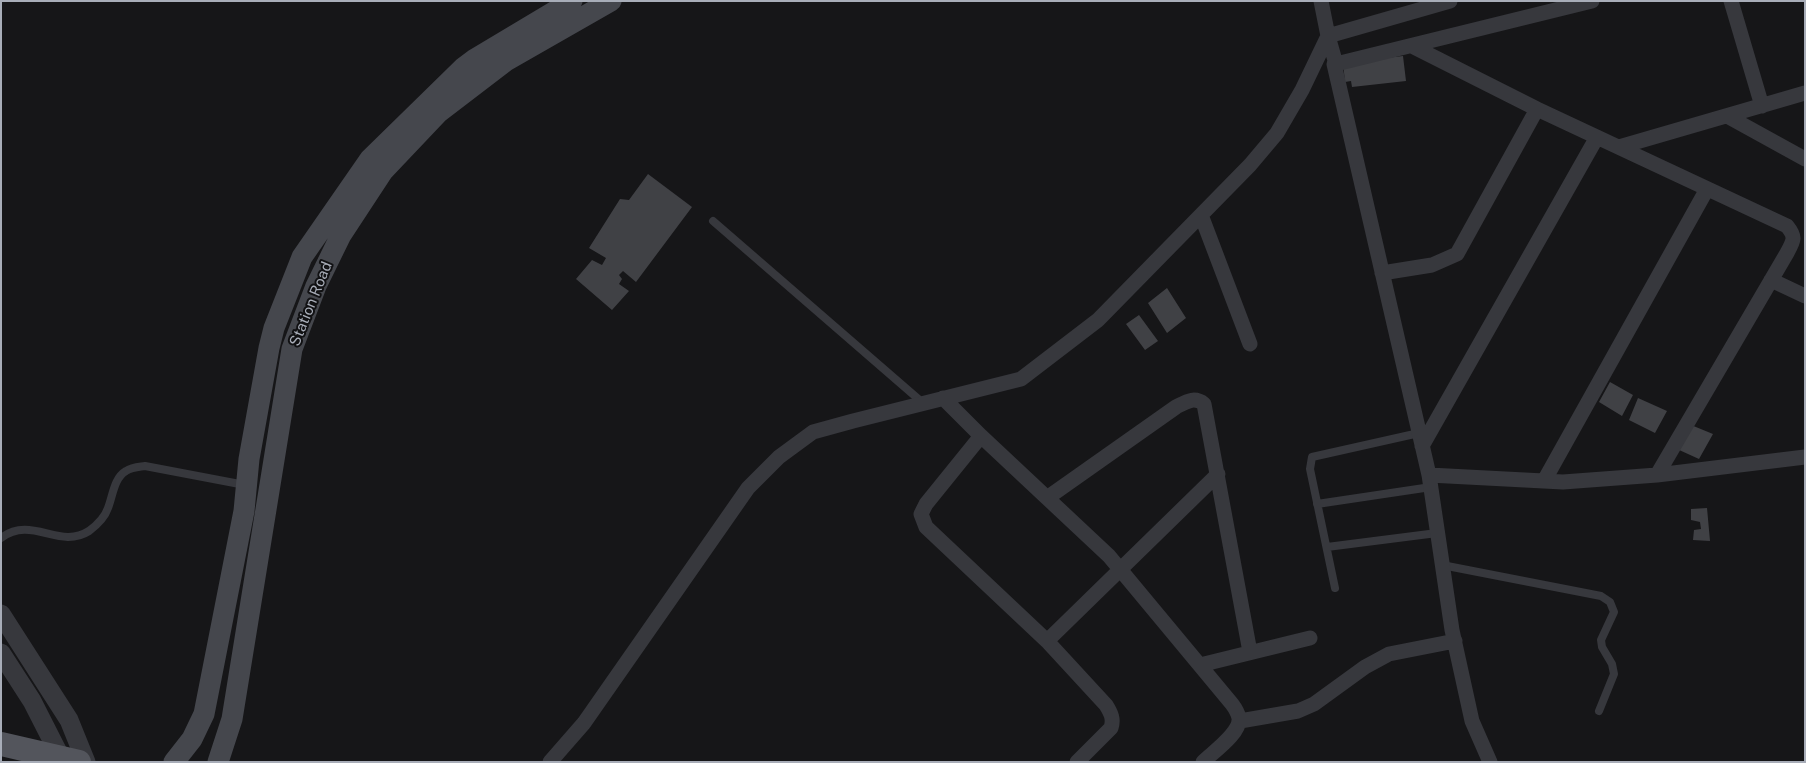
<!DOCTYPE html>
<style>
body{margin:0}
#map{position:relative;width:1806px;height:763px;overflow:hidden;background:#161618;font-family:"Public Sans",sans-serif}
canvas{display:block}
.frame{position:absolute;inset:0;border:2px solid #a8adb8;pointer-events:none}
</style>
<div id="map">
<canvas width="1806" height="763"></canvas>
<div class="frame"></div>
</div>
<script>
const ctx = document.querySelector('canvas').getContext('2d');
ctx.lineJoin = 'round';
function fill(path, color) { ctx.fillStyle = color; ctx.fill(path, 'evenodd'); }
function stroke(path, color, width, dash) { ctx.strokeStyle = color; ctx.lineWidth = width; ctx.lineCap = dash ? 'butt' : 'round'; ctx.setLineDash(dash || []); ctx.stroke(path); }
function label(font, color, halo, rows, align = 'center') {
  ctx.font = font + ' "Public Sans",sans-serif'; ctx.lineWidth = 4; ctx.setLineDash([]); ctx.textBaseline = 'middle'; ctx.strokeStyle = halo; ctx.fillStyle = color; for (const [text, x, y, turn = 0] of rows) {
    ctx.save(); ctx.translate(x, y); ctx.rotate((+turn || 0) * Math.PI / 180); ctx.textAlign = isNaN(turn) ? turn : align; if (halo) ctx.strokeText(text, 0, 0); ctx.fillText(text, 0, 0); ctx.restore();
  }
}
fill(new Path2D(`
 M1403 56 1406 81 1352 87 1351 81 1345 82 1343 63Z
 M648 174 692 207 636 282 623 271 619 275 622 279 619 284 629 291 612 310 576 279 592 260 602 265 606 258 589 248 620 199 629 200Z
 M1167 288 1186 318 1167 333 1148 303Z
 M1139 315 1158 341 1145 350 1126 324Z
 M1610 382 1633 395 1622 416 1599 402Z
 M1638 398 1667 411 1655 433 1629 420Z
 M1691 425 1713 434 1699 459 1677 449Z
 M1707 508 1710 541 1693 540 1694 530 1701 529 1700 522 1691 520V509Z`), '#404145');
stroke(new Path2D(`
 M713 221 923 403
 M1317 504 1431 487
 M1 538C32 515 59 550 89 531 97 525 105 517 108 508 113 495 114 478 126 471 132 467 138 467 145 466L245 485
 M1327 547 1437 533
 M1442 565 1601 596 1610 602 1614 612 1601 640 1602 647 1612 664 1614 674 1599 711
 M1335 588 1310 469 1312 457 1419 433`), '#37383d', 8);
stroke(new Path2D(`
 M1321 1 1328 36 1336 64H1334L1429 475 1452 630 1472 721 1490 762
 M1731 1 1762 106
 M1412 46 1537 109 1787 226C1796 237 1794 240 1787 253L1657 475
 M1336 64 1592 1
 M1727 116 1805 159
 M1619 147 1805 93
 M1201 215 1250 344
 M1382 273 1432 265 1457 254 1537 109
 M1771 280 1805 296
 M943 398 981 436 1109 556 1232 704C1235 708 1238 713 1239 718 1241 733 1213 752 1203 762
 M981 436 926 504 921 514 926 527 1047 641 1106 705C1111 713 1114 719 1111 728L1077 762
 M1422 446 1597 137
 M1429 475 1563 482 1657 475 1805 457
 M1544 481 1707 189
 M1047 498 1176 407C1186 402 1194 396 1204 404L1250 652
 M1047 641 1218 474
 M1200 665 1310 638
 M1240 721 1298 711 1314 704 1365 667 1389 654 1455 641
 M550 762 584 723 748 488 779 457 813 432 853 421 1021 379 1098 320 1250 165 1277 133 1302 90 1328 36 1450 1`), '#37383d', 15);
stroke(new Path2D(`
 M1 614 69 720 86 762
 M1 653 32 701 61 758`), '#37383d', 19);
stroke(new Path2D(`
 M174 762 192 739 204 714 244 511 249 459 269 348 274 328 302 257 370 159 463 68 475 59 572 1
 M218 762 232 719 292 349 316 286 341 235 383 171 438 113 506 61 611 1`), '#45474d', 21);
stroke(new Path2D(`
 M1 744 79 762`), '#53555c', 24);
label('15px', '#a8adb8', '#111113', [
 ["Station Road",311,304,-68]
]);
</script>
